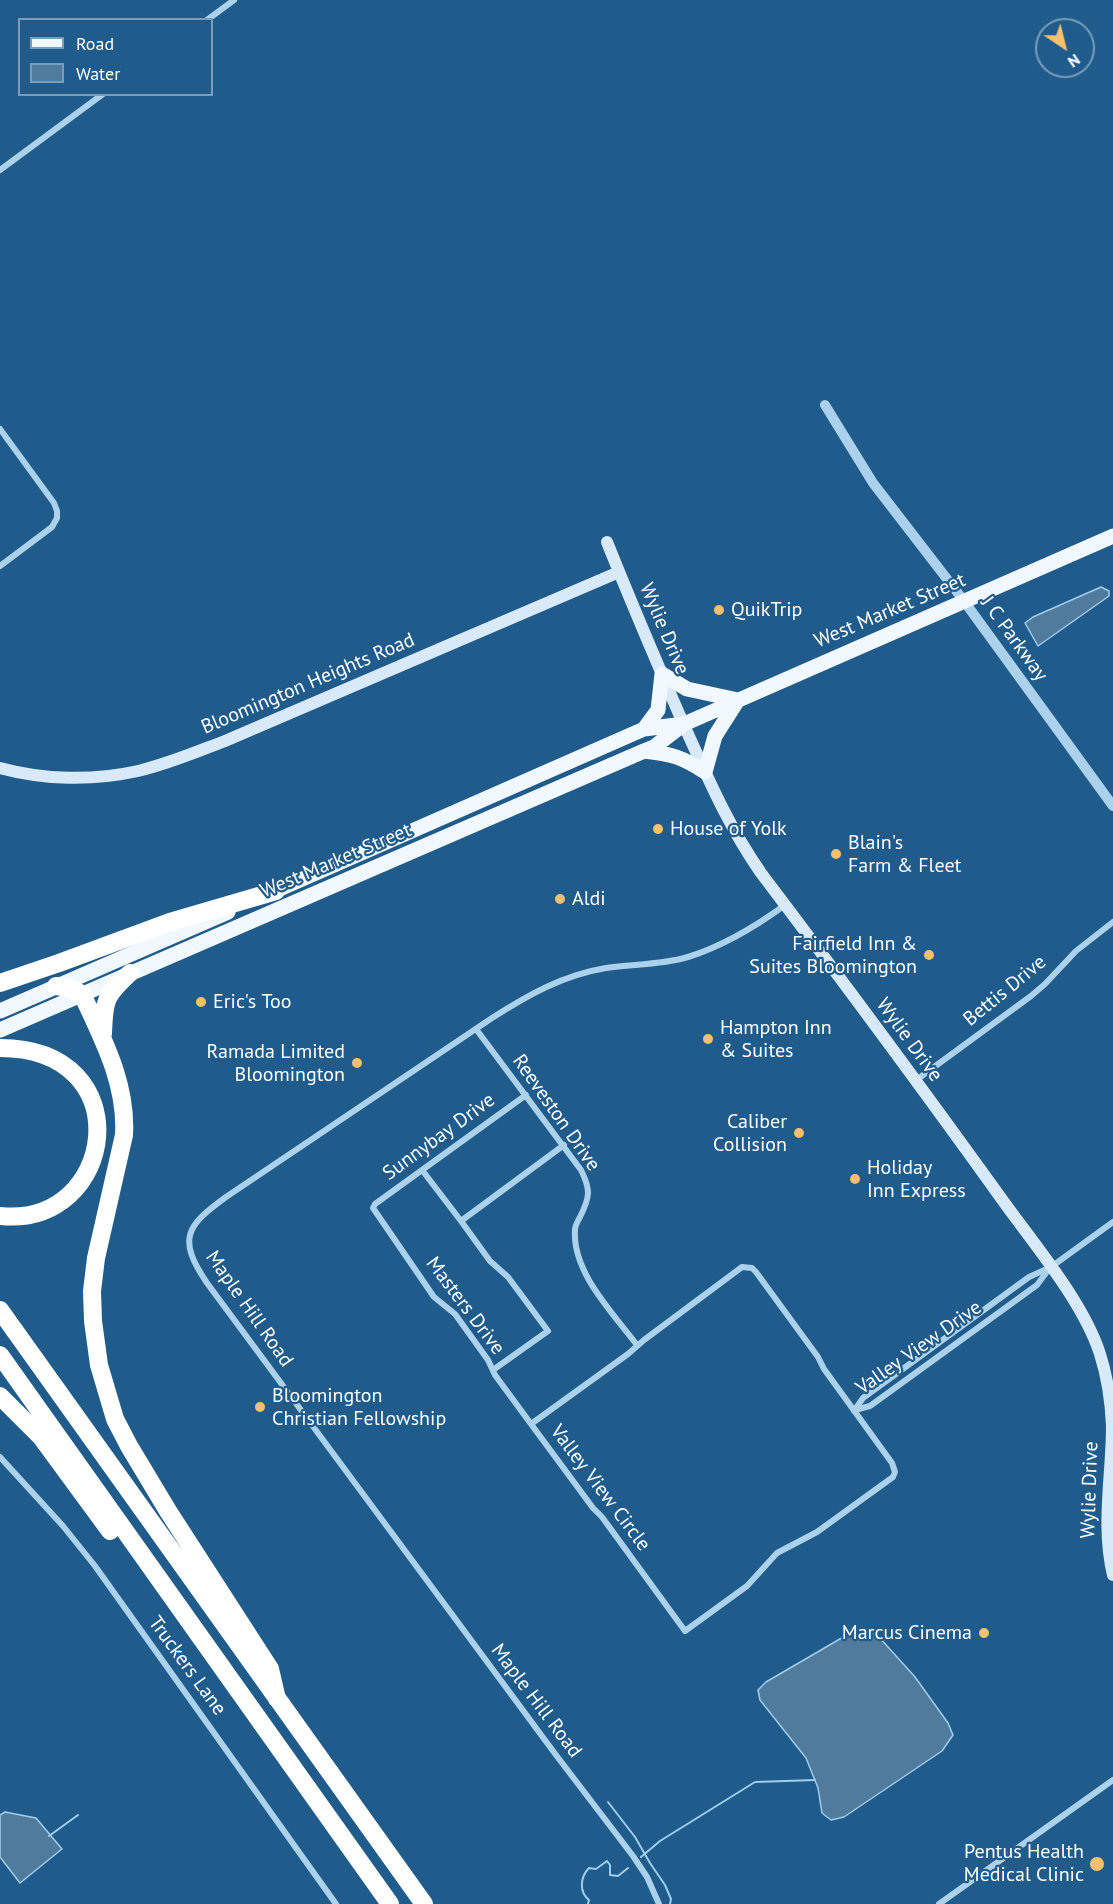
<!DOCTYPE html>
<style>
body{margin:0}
#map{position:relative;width:1113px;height:1904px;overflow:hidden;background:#1f5c8c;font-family:"PT Sans",sans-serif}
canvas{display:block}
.legend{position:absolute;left:18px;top:18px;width:195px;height:78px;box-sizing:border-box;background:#1f5c8c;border:2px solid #799dba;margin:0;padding:8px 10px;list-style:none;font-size:18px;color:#fff}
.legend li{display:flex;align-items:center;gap:12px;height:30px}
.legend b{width:30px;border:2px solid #799dba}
.north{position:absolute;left:1035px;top:18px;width:60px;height:60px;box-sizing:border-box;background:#1f5c8c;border:2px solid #799dba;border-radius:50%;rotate:145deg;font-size:16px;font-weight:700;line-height:24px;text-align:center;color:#fff}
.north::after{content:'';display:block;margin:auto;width:21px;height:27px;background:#fac06c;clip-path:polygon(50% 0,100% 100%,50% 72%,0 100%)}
</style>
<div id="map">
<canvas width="1113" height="1904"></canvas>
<ul class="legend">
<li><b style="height:8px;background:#f2f8ff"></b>Road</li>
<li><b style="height:16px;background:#507b9d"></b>Water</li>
</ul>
<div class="north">N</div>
</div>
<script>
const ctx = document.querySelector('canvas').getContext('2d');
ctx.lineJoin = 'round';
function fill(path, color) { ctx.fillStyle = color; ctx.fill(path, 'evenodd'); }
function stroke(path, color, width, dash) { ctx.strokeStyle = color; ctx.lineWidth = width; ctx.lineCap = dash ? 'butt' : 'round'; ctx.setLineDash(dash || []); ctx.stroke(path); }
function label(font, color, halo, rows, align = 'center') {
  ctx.font = font + ' "PT Sans",sans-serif'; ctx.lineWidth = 4.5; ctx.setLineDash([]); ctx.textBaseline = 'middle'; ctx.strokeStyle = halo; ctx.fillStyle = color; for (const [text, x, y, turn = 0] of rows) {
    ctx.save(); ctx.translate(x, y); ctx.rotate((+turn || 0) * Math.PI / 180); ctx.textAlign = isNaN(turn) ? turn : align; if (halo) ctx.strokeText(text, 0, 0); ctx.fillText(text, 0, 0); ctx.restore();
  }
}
const water = new Path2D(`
 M1101 587 1109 591V596L1038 646 1025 623 1033 617Z
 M857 1629 867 1630 879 1637 915 1677 948 1723 953 1735 942 1751 844 1817 831 1820 822 1813 818 1788 806 1758 760 1700 758 1690 766 1682Z
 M5 1812 36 1818 62 1849 20 1883 0 1857V1815Z`);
fill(water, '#507b9d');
stroke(water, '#a0cdee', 1.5);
stroke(new Path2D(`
 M608 1802 635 1837 650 1863 665 1885 671 1899 670 1904
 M49 1836 78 1815
 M641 1857 660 1841 755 1782 815 1780
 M588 1904 589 1900C579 1892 580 1877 589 1868L596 1869 607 1861 610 1865V1875L618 1876 628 1868`), '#a0cdee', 2);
stroke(new Path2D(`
 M207 20 234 0
 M0 170 103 94
 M0 429 54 503 57 511V518L52 527 0 566
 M476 1029 581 1170C591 1190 590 1197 580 1217 578 1221 575 1225 575 1230 572 1272 613 1313 637 1345
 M915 1081 1031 996 1045 984 1076 951 1113 922
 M526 1095 375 1204 373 1208 434 1297 455 1314 488 1360 495 1375 531 1424
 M422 1170 461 1221
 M742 1267 752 1268 756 1272 818 1357 824 1369 892 1463 895 1472 893 1477 817 1532 777 1553 747 1586 685 1631 602 1517 593 1508 531 1424 628 1354 644 1340Z
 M493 1370 548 1331 508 1277 490 1261 461 1221 564 1145
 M855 1410 870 1406 1037 1285 1049 1269
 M854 1411 863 1398 1029 1277 1051 1267 1113 1222
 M0 1457 63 1526 95 1566 336 1904
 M659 1904 647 1877 633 1856 556 1755 207 1283C177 1239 186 1226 226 1197L492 1018C528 995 563 975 606 968 633 964 661 965 688 957 723 946 755 927 785 905
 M939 1904 1113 1780`), '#acd1ec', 6);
stroke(new Path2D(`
 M825 405 873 483 964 601 1113 806`), '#acd1ec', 10);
stroke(new Path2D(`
 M607 542C631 602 657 663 683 723 707 776 727 824 761 873 842 980 922 1088 1001 1198 1033 1243 1083 1301 1100 1354 1107 1376 1111 1402 1112 1426 1112 1476 1101 1525 1113 1575
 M0 768C44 780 93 781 138 771 168 764 196 752 225 741L619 572`), '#d8eaf9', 12);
stroke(new Path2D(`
 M644 729 658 710 662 674 687 689 738 700
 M644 751C672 754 682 757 705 772L715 736 738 700
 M266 895 644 729 684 724
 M0 1011 228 912
 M0 1030 644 751 654 747 684 724 1113 536`), '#f2f8ff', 15);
stroke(new Path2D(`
 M0 983 59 963 170 922 276 891
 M56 986 70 988 82 994C103 1039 127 1084 124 1135L96 1258 92 1291 93 1321 99 1365 115 1419 129 1446 168 1511 270 1669 277 1699
 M103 1034C104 1000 105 996 130 973
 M0 1048C142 1048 117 1228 0 1216
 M0 1310 424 1904
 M0 1355 390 1904
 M0 1396 41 1437 110 1531`), '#fff', 18);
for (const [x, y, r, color] of [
 [719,610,6,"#fac06c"],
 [658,829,6,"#fac06c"],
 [836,854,6,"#fac06c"],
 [560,899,6,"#fac06c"],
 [929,955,6,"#fac06c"],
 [201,1002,6,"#fac06c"],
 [708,1039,6,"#fac06c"],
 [357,1063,6,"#fac06c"],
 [799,1133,6,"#fac06c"],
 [855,1179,6,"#fac06c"],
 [260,1407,6,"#fac06c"],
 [984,1633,6,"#fac06c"],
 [1097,1864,8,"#fac06c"]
]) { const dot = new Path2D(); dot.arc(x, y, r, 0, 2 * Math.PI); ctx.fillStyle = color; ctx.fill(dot); stroke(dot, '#1f5c8c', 2); }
label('20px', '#fff', '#1f5c8c', [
 ["QuikTrip",731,610],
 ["House of Yolk",670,829],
 ["Blain's",848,843],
 ["Farm & Fleet",848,866],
 ["Aldi",572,899],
 ["Fairfield Inn &",917,944,"right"],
 ["Suites Bloomington",917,967,"right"],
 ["Eric's Too",213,1002],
 ["Hampton Inn",720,1028],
 ["& Suites",720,1051],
 ["Ramada Limited",345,1052,"right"],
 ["Bloomington",345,1075,"right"],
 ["Caliber",787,1122,"right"],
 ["Collision",787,1145,"right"],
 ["Holiday",867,1168],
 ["Inn Express",867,1191],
 ["Bloomington",272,1396],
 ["Christian Fellowship",272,1419],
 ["Marcus Cinema",972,1633,"right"],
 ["Pentus Health",1084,1852,"right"],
 ["Medical Clinic",1084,1875,"right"]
], 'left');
label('20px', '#fff', '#1f5c8c', [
 ["West Market Street",890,611,-23],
 ["Wylie Drive",664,629,67],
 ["J C Parkway",1014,639,54],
 ["Bloomington Heights Road",308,684,-23],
 ["West Market Street",336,861,-23],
 ["Bettis Drive",1005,991,-39],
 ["Wylie Drive",909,1040,54],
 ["Reeveston Drive",556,1113,55],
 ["Sunnybay Drive",439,1137,-36],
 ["Masters Drive",465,1306,53],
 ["Maple Hill Road",249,1309,55],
 ["Valley View Drive",919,1348,-35],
 ["Valley View Circle",600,1488,53],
 ["Wylie Drive",1090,1490,-88],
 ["Truckers Lane",187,1666,54],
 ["Maple Hill Road",536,1701,53]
]);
</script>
